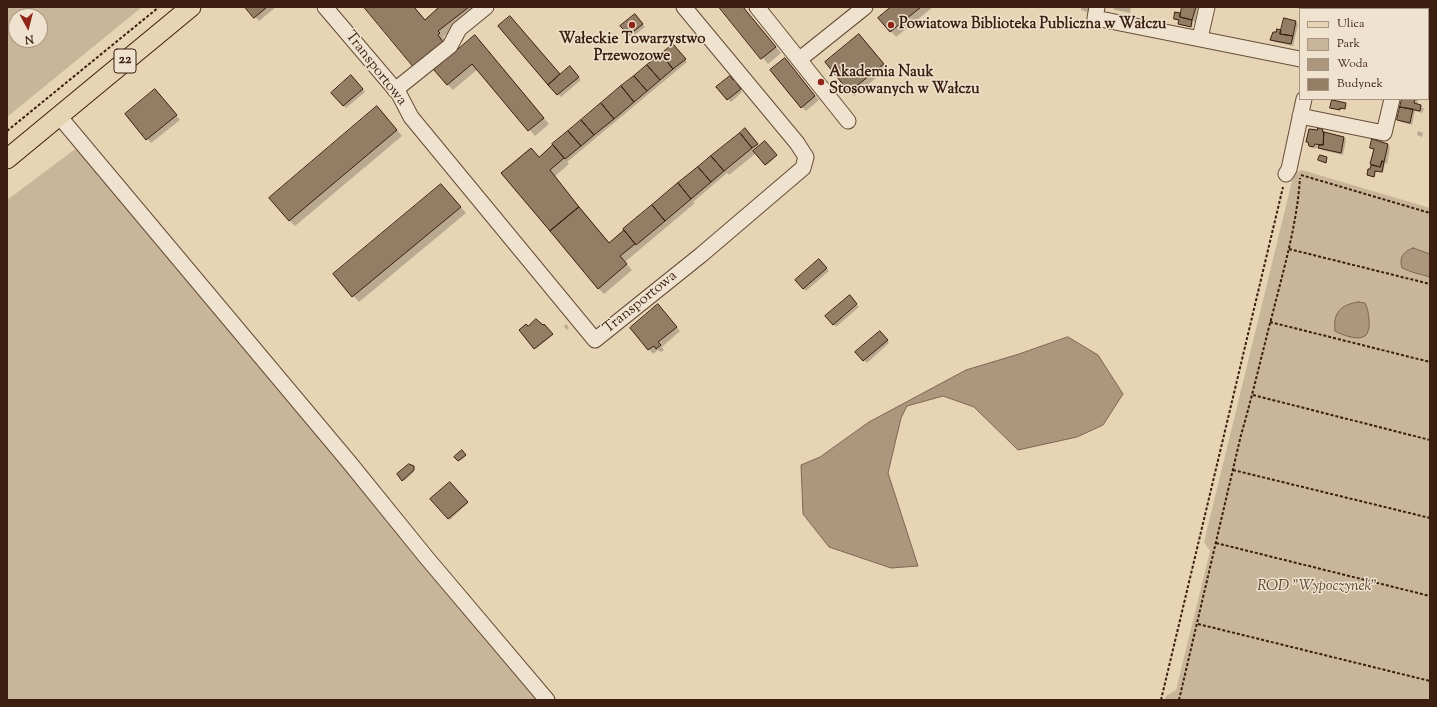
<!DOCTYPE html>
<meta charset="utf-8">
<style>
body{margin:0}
#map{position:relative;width:1437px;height:707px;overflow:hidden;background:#e6d4b5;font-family:"Sorts Mill Goudy",serif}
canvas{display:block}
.frame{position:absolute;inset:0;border:8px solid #3b1e0f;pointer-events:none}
.legend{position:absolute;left:1299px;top:8px;width:130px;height:92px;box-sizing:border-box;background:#efe3cf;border:1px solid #a79482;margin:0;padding:5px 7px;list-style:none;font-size:12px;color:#3b1e0f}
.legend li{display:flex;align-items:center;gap:8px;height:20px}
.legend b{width:20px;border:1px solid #a79482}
.north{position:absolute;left:8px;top:8px;width:40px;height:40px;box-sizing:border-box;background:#efe3cf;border:1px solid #a79482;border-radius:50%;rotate:173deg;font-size:11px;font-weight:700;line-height:16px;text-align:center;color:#3b1e0f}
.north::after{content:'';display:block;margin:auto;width:14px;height:18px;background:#8f2418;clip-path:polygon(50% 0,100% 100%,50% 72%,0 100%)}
</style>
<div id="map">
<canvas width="1437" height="707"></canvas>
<div class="frame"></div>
<ul class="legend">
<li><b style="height:5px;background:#e6d4b5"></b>Ulica</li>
<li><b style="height:11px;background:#c9b599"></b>Park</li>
<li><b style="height:11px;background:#ac967d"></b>Woda</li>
<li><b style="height:11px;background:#947d65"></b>Budynek</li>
</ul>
<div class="north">N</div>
</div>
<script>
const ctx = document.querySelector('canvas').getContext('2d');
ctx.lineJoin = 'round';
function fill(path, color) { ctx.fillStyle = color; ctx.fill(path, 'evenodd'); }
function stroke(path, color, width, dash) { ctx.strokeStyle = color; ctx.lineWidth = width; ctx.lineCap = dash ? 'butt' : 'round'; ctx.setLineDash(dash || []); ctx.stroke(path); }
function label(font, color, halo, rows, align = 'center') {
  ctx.font = font + ' "Sorts Mill Goudy",serif'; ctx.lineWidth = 3; ctx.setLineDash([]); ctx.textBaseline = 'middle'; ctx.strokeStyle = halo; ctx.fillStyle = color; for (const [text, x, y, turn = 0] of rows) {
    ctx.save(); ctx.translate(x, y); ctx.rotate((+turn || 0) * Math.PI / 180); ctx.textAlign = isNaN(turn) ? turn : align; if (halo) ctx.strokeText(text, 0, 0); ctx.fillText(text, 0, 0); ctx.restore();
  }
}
fill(new Path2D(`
 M7 7H142L7 117ZM16 16H40V40H16Z
 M82 144 537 700H7V200Z
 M1302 170 1430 208V700H1165L1166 696 1176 690 1210 551 1204 542 1294 173Z`), '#c9b599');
const water = new Path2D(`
 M1413 248 1430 254V277L1412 272 1402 268C1399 257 1403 252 1413 248Z
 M1358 302 1365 303C1369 310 1372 331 1365 336 1358 341 1342 335 1335 331 1333 313 1340 305 1358 302Z
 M1068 337 1098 355 1123 394 1103 425 1077 437 1018 450 974 407 943 396 907 406 901 418 888 473 918 566 891 568 829 547 803 514 801 465 820 457 869 422 966 370 1019 354Z`);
fill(water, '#ac967d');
stroke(water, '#7f6651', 1);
fill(new Path2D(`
 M247 7H276L259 21Z
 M365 7H414L425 20 441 7H481L443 37 445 39 443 41 448 48Z
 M720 7H743L781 53 768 64Z
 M893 7H933L896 37 879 18Z
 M1081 7H1092L1091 13 1081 10Z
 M1112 7H1133H1131L1130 13 1115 10Z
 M1183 7H1198L1195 22 1193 21 1192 27 1180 25V21L1175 19 1176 13 1181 14Z
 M1293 7H1301L1300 9Z
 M637 18 645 27 632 37 629 35Z
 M514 21 561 75 572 70 581 80 561 97 549 84Z
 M1296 22 1298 24 1293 46 1274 42 1272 39Z
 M1428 27 1430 28V47L1428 55Z
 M863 39 887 69 854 96 826 62Z
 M480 42 549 124 535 136 478 69 453 90 447 84Z
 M675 48 687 62 567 162 569 164 554 177 610 243 745 130 758 145 753 149 754 151 765 142 777 156 767 165 756 153 729 175 727 173 693 202 695 203 625 262 632 270 604 294 598 288 539 158Z
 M789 63 819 100 806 111 802 107Z
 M354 79 365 92 346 108 343 105Z
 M736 80 740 85 738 87 742 92 731 102 718 87Z
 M1428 87H1430V95H1428Z
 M159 94 180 120 151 143 126 114Z
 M1403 99H1417L1418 100 1417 105 1421 106 1424 109 1422 113 1415 111 1412 125 1401 122 1399 119Z
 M383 113 402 136 295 226 289 220Z
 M1322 129 1324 133 1344 137 1346 140 1343 155 1322 150 1319 148 1320 144 1315 149 1310 145 1307 141Z
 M1418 131 1423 133 1422 137 1417 135Z
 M1388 145 1390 148 1387 164 1385 163 1383 173 1376 171 1375 177 1369 175 1372 165 1371 164 1374 150 1372 148Z
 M441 185 466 213 359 302 334 274Z
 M822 263 829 271 806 291 803 288Z
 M852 299 859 307 836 327 834 324Z
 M662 310 680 331 662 347 664 350 661 352 658 350 653 354 631 328Z
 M566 324 569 328 567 330 564 326Z
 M544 325 553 335 536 349 520 330 528 327H542Z
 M882 335 889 343 867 363 857 352Z
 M462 451 466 456 460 461 456 457Z
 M414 467V472L404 481 398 474Z
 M450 483 468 503 450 520 432 500Z`), '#0003');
const building = new Path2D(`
 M245 7H267L254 18Z
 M364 7H414L425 20 439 7H469L438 31 440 33 438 35 443 42 413 66Z
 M719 7H743L776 47 761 59Z
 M891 7H921L890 32 878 18Z
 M1182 7H1196L1192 20 1180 17Z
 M1340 7H1358L1367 9H1340Z
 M1175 12 1180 13V17L1192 20 1191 27 1178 24 1179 20 1174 19Z
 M635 14 643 24 629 35 620 26Z
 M510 16 560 74 548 85 498 26Z
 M1284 18 1296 21 1293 36 1280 34Z
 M1277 29 1281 30 1280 34 1293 36 1291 44 1270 40 1273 32H1276Z
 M859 34 884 64 849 92 825 62Z
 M475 35 544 118 528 131 472 64 447 85 434 70Z
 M673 44 686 59 673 69 661 54Z
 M661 54 673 69 660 80 647 65Z
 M785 58 815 96 801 108 770 70Z
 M647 65 660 80 647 91 634 76Z
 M570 66 579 77 557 95 548 85Z
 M351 75 363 89 343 106 331 93Z
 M634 76 647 91 634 102 621 86Z
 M730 76 733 80 736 79 739 82 737 84 741 89 727 100 716 87Z
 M621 86 634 102 614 119 601 103Z
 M155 89 177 115 146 140 125 114Z
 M1402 99H1415L1414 103 1421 105 1420 111 1400 107Z
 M1332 100 1346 103 1345 109 1340 108V110L1330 108Z
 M601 103 614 119 594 135 581 120Z
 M377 106 397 130 289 221 269 198Z
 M1400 107 1413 109 1410 123 1397 120Z
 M581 120 594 135 581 146 568 131Z
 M745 128 758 144 752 148 740 133Z
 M1318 128 1323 129 1322 131 1324 132 1323 145 1315 144 1313 147 1309 146 1308 142H1306L1309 129 1317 130Z
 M568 131 581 146 565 159 552 144Z
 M1324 132 1344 137 1341 153 1318 148 1319 145H1323Z
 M740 133 752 148 724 171 711 156Z
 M1372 139 1388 144 1384 162 1382 161 1380 167 1370 164 1374 149 1370 148Z
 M765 141 777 155 765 165 753 151Z
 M553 145 564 158 550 170 579 207 550 231 501 173 531 148 539 157Z
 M1320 155 1327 157 1326 163 1318 160Z
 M711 156 724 171 711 182 698 167Z
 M1382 161 1384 162 1382 172 1375 171 1374 177 1367 175 1368 169H1370L1371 165 1380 167Z
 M698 167 711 182 691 199 678 183Z
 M678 183 691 199 665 221 652 205Z
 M441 184 461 207 352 297 333 274Z
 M652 205 665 221 636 245 623 229Z
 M579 207 609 243 624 230 635 244 620 256 627 264 598 289 550 231Z
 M819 259 827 268 803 289 795 280Z
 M850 295 857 304 833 325 825 316Z
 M658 304 677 327 658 342 661 345 656 349 654 346 648 350 630 328Z
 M536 319 543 325 544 324 553 334 534 349 519 330 526 324 528 326Z
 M880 331 888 340 863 361 855 352Z
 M462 450 466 455 458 461 454 457Z
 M409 464 414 466V470L402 481 397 474Z
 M450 482 468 502 448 519 430 499Z`);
fill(building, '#947d65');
stroke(building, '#3b1e0f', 1);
const minor = new Path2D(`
 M325 7 399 94 411 117 595 340 701 255 803 168 806 157 797 143 684 7
 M757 7 848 121
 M1097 7 1095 18 1300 59
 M1325 9V7
 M1412 9 1413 7
 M1200 38 1207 7
 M800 59 865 7
 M395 90 450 46 459 29 486 7
 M59 116 349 462 426 557 547 700
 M1300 116 1384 133 1392 99
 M1286 174 1289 169 1304 99`);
const major = new Path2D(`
 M7 159 191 7`);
stroke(minor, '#664c38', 17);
stroke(major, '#3b1e0f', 21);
stroke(new Path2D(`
 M7 131 159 7
 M1301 175 1430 213
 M1289 249 1430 284
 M1270 322 1430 362
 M1253 395 1430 440
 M1233 470 1430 518
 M1216 543 1430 596
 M1198 624 1430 681
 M1161 700 1283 187
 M1179 700 1241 435C1253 394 1262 353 1273 312 1284 268 1297 224 1300 178`), '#3b1e0f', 2, [3, 2]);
stroke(minor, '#efe3cf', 15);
stroke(major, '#e6d4b5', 19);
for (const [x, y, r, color] of [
 [632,25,4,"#8f2418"],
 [891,25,4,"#8f2418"],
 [821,82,4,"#8f2418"]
]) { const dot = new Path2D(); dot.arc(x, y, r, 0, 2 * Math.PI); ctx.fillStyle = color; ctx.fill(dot); stroke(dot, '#efe3cf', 1.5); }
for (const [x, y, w] of [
 [125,61,22]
]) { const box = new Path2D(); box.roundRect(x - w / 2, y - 12, w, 24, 3); ctx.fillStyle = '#efe3cf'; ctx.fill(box); stroke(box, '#3b1e0f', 1); }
label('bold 14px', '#3b1e0f', null, [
 ["22",125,61]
]);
label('bold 15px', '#3b1e0f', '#efe3cf', [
 ["Powiatowa Biblioteka Publiczna w Wałczu",899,25],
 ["Wałeckie Towarzystwo",632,40,"center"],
 ["Przewozowe",632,57,"center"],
 ["Akademia Nauk",829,73],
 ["Stosowanych w Wałczu",829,90]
], 'left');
label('15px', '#3b1e0f', '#efe3cf', [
 ["Transportowa",375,69,52],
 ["Transportowa",641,303,-39]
]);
label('italic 15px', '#5e4432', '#efe3cf', [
 ["ROD \"Wypoczynek\"",1317,587]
]);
</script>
